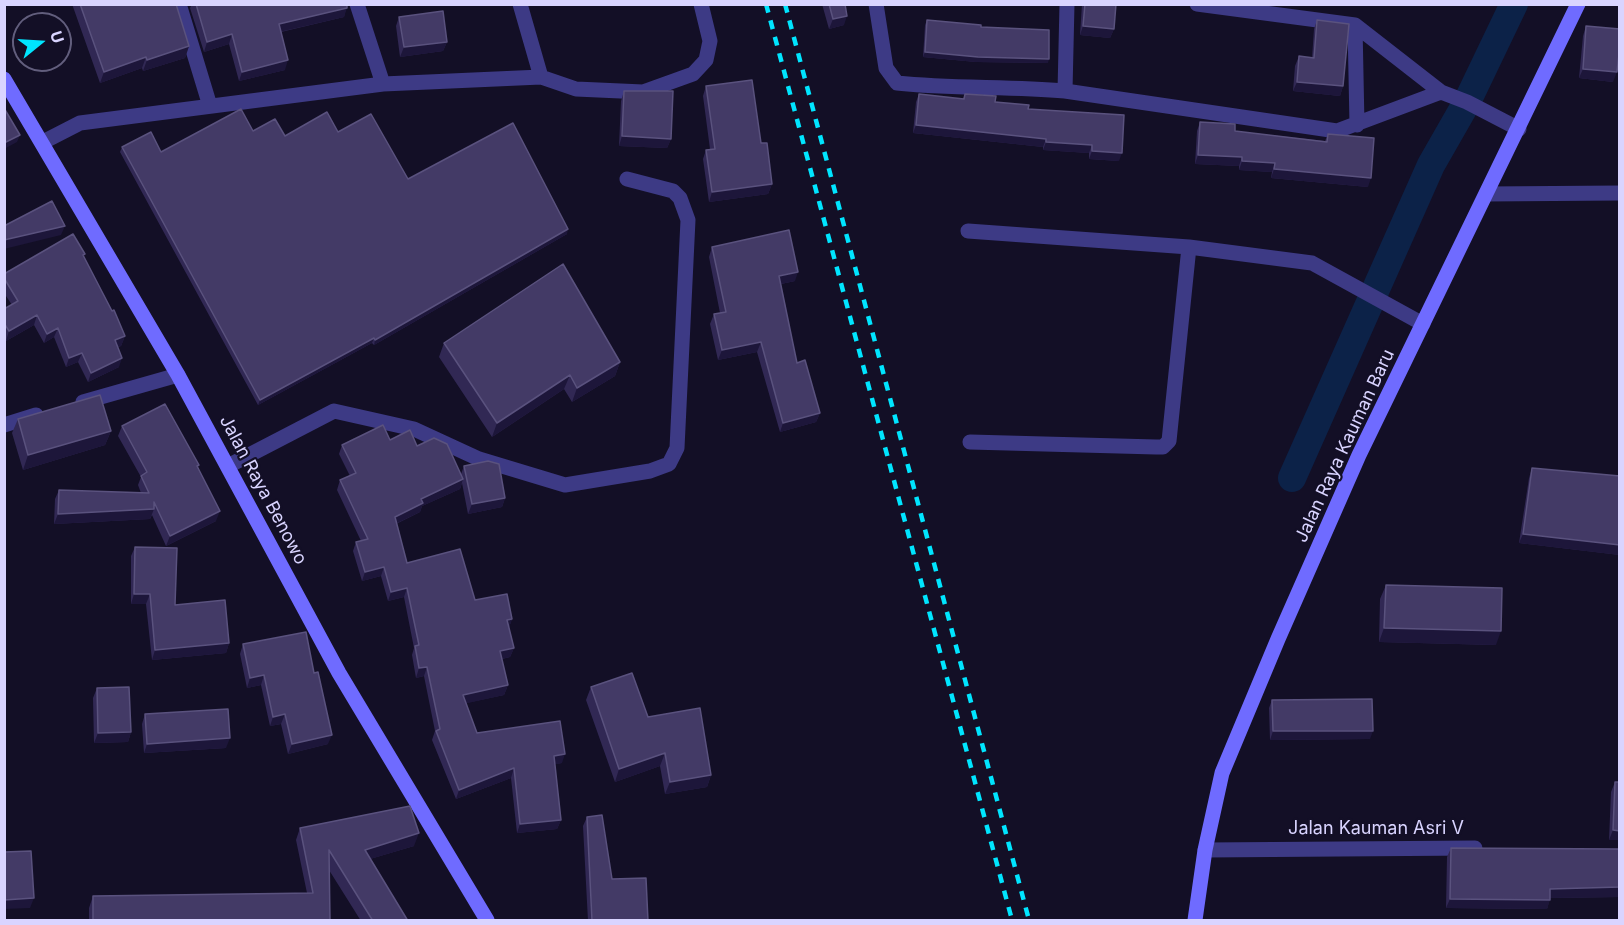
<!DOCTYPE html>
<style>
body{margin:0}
#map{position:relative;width:1624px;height:925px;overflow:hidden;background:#130f26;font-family:Inter,sans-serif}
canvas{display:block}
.frame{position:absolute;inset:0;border:6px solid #d9d4ff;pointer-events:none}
.north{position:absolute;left:12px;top:12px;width:60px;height:60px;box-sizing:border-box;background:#130f26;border:2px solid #625e7d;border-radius:50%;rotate:72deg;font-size:16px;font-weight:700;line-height:24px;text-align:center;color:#d9d4ff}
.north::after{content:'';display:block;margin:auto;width:21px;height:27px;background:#00e5ff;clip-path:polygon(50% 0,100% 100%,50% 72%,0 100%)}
</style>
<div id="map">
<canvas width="1624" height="925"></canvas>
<div class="frame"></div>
<div class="north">U</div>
</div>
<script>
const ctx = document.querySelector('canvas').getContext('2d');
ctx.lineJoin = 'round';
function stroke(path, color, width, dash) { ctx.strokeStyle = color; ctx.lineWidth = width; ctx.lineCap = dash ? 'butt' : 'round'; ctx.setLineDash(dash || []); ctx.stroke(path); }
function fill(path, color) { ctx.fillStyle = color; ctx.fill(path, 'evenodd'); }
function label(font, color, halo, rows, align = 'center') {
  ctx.font = font + ' Inter,sans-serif'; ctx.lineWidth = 4.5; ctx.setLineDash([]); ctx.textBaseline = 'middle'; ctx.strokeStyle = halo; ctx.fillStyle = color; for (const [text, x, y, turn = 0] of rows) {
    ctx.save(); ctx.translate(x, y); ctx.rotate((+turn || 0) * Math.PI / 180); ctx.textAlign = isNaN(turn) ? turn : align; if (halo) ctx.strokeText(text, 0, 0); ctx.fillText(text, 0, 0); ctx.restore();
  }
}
stroke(new Path2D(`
 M1292 478 1431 165 1467 102 1514 4`), '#0c2248', 28);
stroke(new Path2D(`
 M179 4 210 106
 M357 4 383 84
 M520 4 541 77
 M876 4 886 68 897 83C953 89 1009 86 1065 91L1337 131 1441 92 1355 25 1197 4
 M1355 25 1357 125
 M1065 91 1067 4
 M1441 92 1467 102 1519 129
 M43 142 80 123 383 84 541 77 576 89 643 92 693 74 706 60 710 41 701 4
 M1486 194 1620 193
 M968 231 1189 247 1312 263 1423 324
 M83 402 178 375
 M4 425 36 415
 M970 442 1156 447H1163L1169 441 1189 247
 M228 466 334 411 414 429 479 459 565 485 650 471 669 464 677 448 688 220 680 198 673 191 627 179
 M1205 850 1475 848`), '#3d3a85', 15);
stroke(new Path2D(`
 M4 79 178 375 339 673 487 920
 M1195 920 1205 850 1222 773 1278 639 1359 455 1578 4`), '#6f6bff', 15);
stroke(new Path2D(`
 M766 4 1012 920
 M785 4 1029 920`), '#00e5ff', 4.5, [9, 8]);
fill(new Path2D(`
 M72 4H176L189 46 185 58 143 71 142 68 100 83Z
 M192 4H347L344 17 281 32 285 70 239 81 229 44 204 52 190 8Z
 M822 4H845L844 25 829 29Z
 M1082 4H1116L1114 29 1110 38 1080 35Z
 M399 17 447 42 443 51 400 57 396 26Z
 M927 20 981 27 1048 63 976 62 923 57 925 25Z
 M1317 20 1343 86 1340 96 1293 91 1295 66 1299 56 1312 58 1314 29Z
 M1586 26 1613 82 1579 78 1583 36Z
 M706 86 761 143 772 184 768 194 709 202 703 159 706 150 710 149 703 96Z
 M624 91 671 139 667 148 619 146 621 101Z
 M919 94 963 99 965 94 1028 109 1119 161 1089 159V153L1043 150V147L913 133 916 102Z
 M1200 122 1235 131 1325 141 1328 134 1368 187 1271 178 1272 172 1239 170V166L1195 164 1197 131Z
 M253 131 285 136 338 132 408 179 567 234 374 345 372 343 258 405 120 152 122 147 161 152Z
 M712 247 795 281 781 284 797 363 820 413 816 422 780 432 757 352 718 360 710 324 714 314 720 313 709 257Z
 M84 257 125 336 121 346 118 347 119 367 88 382 78 362 66 367 54 337 44 343 34 325 6 341 4 338V309L12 305 4 293V274Z
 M444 343 620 362 615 376 572 402 564 389 492 437 439 357Z
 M18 419 111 431 105 445 23 470 12 433Z
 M122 426 199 465 198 467 216 521 166 546 152 515 150 519 54 524 55 499 59 490 141 493 138 485 141 477 118 436Z
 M390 440 417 446 461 474 464 466 505 498 502 507 468 514 462 483 460 489 422 506 420 512 396 524 407 563 475 600 512 619 509 627 514 648 510 657 502 659 508 685 504 695 466 703 477 733 562 763 555 764 561 820 557 829 517 833 511 778 456 799 432 740 435 731 424 676 416 678 412 655 414 648 404 597 388 601 381 576 362 581 353 551 356 542 361 541 337 490 340 480 350 476 339 454 342 445Z
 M1532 468 1620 476V555L1519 543 1529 478Z
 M135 547 175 605 229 643 226 653 152 660 146 604H131V556Z
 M1386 585 1496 645 1379 642 1380 599Z
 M243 644 328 744 288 754 281 724 270 726 261 685 247 688 240 654Z
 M591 687 648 717 711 775 707 787 665 794 660 766 615 782 586 700Z
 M97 688 131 732 128 742 94 743 93 698Z
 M1272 700 1370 739 1270 740 1269 708Z
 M145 714 226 748 144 753 142 724Z
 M1615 782 1620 840H1609L1611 792Z
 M587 817 612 879 648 921H588L583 826Z
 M300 828 414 846 370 859 408 921H361L329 870 330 921H89V908L93 896 307 893 296 840Z
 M1451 848 1620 849V897L1550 898 1547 909 1446 908 1447 857Z`), '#312854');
fill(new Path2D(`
 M347 8 344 17 275 33 279 24Z
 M847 16 844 25 829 29 833 19Z
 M1083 26 1114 29 1110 38 1080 35Z
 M232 34 229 44 204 52 207 42Z
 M447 42 443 51 400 57 404 47Z
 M189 46 185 58 143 71 147 60Z
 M925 52 1049 59 1048 63 976 62 923 57Z
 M146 57 142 68 100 83 104 72Z
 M288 60 285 70 239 81 242 72Z
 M1583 69 1617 72 1613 82 1579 78Z
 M1297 82 1343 86 1340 96 1293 91Z
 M916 125 1046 139 1043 147 913 133Z
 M20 135 17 142 4 149V143Z
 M622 136 671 139 667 148 619 146Z
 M1046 142 1092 145 1089 153 1043 150Z
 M1092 151 1122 153 1119 161 1089 159Z
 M1198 155 1242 157 1239 166 1195 164Z
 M1242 161 1275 163 1272 172 1239 170Z
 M1274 169 1371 178 1368 187 1271 178Z
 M772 184 768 194 709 202 712 192Z
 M65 226 61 235 4 249V240Z
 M568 229 567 234 374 345 375 340Z
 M798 272 795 281 776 285 779 276Z
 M37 315 34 325 6 341 9 331Z
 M58 328 54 337 44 343 47 334Z
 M125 336 121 346 111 349 115 340Z
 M374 338 372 343 258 405 260 400Z
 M761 342 757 352 718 360 722 350Z
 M82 353 78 362 66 367 69 358Z
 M122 358 119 367 88 382 91 373Z
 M620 362 615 376 572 402 577 388Z
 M570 375 564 389 492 437 497 423Z
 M820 413 816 422 780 432 783 423Z
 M111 431 105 445 23 470 28 455Z
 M463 479 460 489 422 506 420 512 391 526 395 517 421 499Z
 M505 498 502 507 468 514 472 504Z
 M154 509 150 519 54 524 58 514Z
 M220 511 216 521 166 546 170 536Z
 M1523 534 1620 545V555L1519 543Z
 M384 567 381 576 362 581 365 572Z
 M407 588 404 597 388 601 391 592Z
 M134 594H150L146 604H131Z
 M512 619 509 628 507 620Z
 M1384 628 1501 631 1496 645 1379 642Z
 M229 643 226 653 152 660 155 650Z
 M514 648 510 657 497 660 500 651Z
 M427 667 424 676 416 678 419 668Z
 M264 675 261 685 247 688 250 678Z
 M508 685 504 695 459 705 463 695Z
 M285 714 281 724 270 726 273 717Z
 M1273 731H1373L1370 739 1270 740Z
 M131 732 128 742 94 743 98 733Z
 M332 735 328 744 288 754 292 744Z
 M230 738 226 748 144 753 147 744Z
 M665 753 660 766 615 782 619 769Z
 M565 754 562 763 551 765 554 756Z
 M514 768 511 778 456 799 459 790Z
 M711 775 707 787 665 794 670 782Z
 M561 820 557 829 517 833 520 824Z
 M1613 830 1620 831V840H1609Z
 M419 833 414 846 360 862 365 850Z
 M1620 887V897L1547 898 1550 889Z
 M34 898 30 908 4 909V900Z
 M1450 899 1550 900 1547 909 1446 908Z`), '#1d163a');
const building = new Path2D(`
 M80 4H176L189 46 147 60 146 57 104 72Z
 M196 4H347V8L279 24 288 60 242 72 232 34 207 42Z
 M829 4H845L847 16 833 19Z
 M1085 4H1116L1114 29 1083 26Z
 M443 11 447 42 404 47 399 17Z
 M927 20 981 25V27L1049 30V59L978 57 925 52Z
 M1317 20 1349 24 1343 86 1297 82 1299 56 1314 58Z
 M1586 26 1620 29V45L1617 72 1583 69Z
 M752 80 761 143H767L772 184 712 192 706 150 715 149 706 86Z
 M624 91H673L671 139 622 136Z
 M919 94 964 99 965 94 996 96 995 102 1029 105 1028 109 1124 115 1122 153 1092 151V145L1046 142V139L916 125Z
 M4 108 20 135 4 143Z
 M241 109 253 131 275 119 285 136 327 112 338 132 371 114 408 179 513 123 568 229 375 340 374 338 260 400 122 147 151 132 161 152Z
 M1200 122 1235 124V131L1327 142 1328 134 1374 138 1371 178 1274 169 1275 163 1242 161V157L1198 155Z
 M52 201 65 226 4 240V226Z
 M789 230 798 272 779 276 797 363 805 360 820 413 783 423 761 342 722 350 714 314 726 312 712 247Z
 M73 234 85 254 83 255 112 311 114 310 125 336 115 340 122 358 91 373 82 353 69 358 58 328 47 334 37 315 9 331 4 323V309L18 301 4 278V274Z
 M563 264 620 362 577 388 570 375 497 423 444 343Z
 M100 395 111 431 28 455 18 419Z
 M165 404 199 465 197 466 220 511 170 536 154 502V509L58 514 59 490 149 493 141 476 147 472 122 426Z
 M383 425 390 440 410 430 417 446 434 438 447 444 463 479 421 499 423 503 395 517 407 563 460 549 475 600 507 594 512 619 507 620 514 648 500 651 508 685 463 695 477 733 560 721 565 754 554 756 561 820 520 824 514 768 459 790 436 731 440 729 427 667 419 668 415 646 419 645 407 588 391 592 384 567 365 572 356 542 368 539 340 480 356 473 342 445Z
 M488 461 499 464 505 498 472 504 464 466Z
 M1532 468 1620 476V545L1523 534Z
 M135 547 177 548 175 605 225 600 229 643 155 650 150 594H134Z
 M1386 585 1502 588 1501 631 1384 628Z
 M306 632 314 673 318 672 332 735 292 744 285 714 273 717 264 675 250 678 243 644Z
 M632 673 648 717 700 708 711 775 670 782 665 753 619 769 591 687Z
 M129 687 131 732 98 733 97 688Z
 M1372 699 1373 731H1273L1272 700Z
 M228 709 230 738 147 744 145 714Z
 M1615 782H1620V831L1613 830Z
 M410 806 419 833 365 850 408 921H373L329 850 330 921H93V896L313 893 300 828Z
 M602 815 612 879 646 878 648 921H592L587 817Z
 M1451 848 1620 849V887L1550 889V900L1450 899Z
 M31 851 34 898 4 900V852Z`);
fill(building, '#433a66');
stroke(building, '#5a527e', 1.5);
label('18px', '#d9d4ff', '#130f26', [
 ["Jalan Raya Kauman Baru",1345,446,-65],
 ["Jalan Raya Benowo",263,490,62],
 ["Jalan Kauman Asri V",1376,829]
]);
</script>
